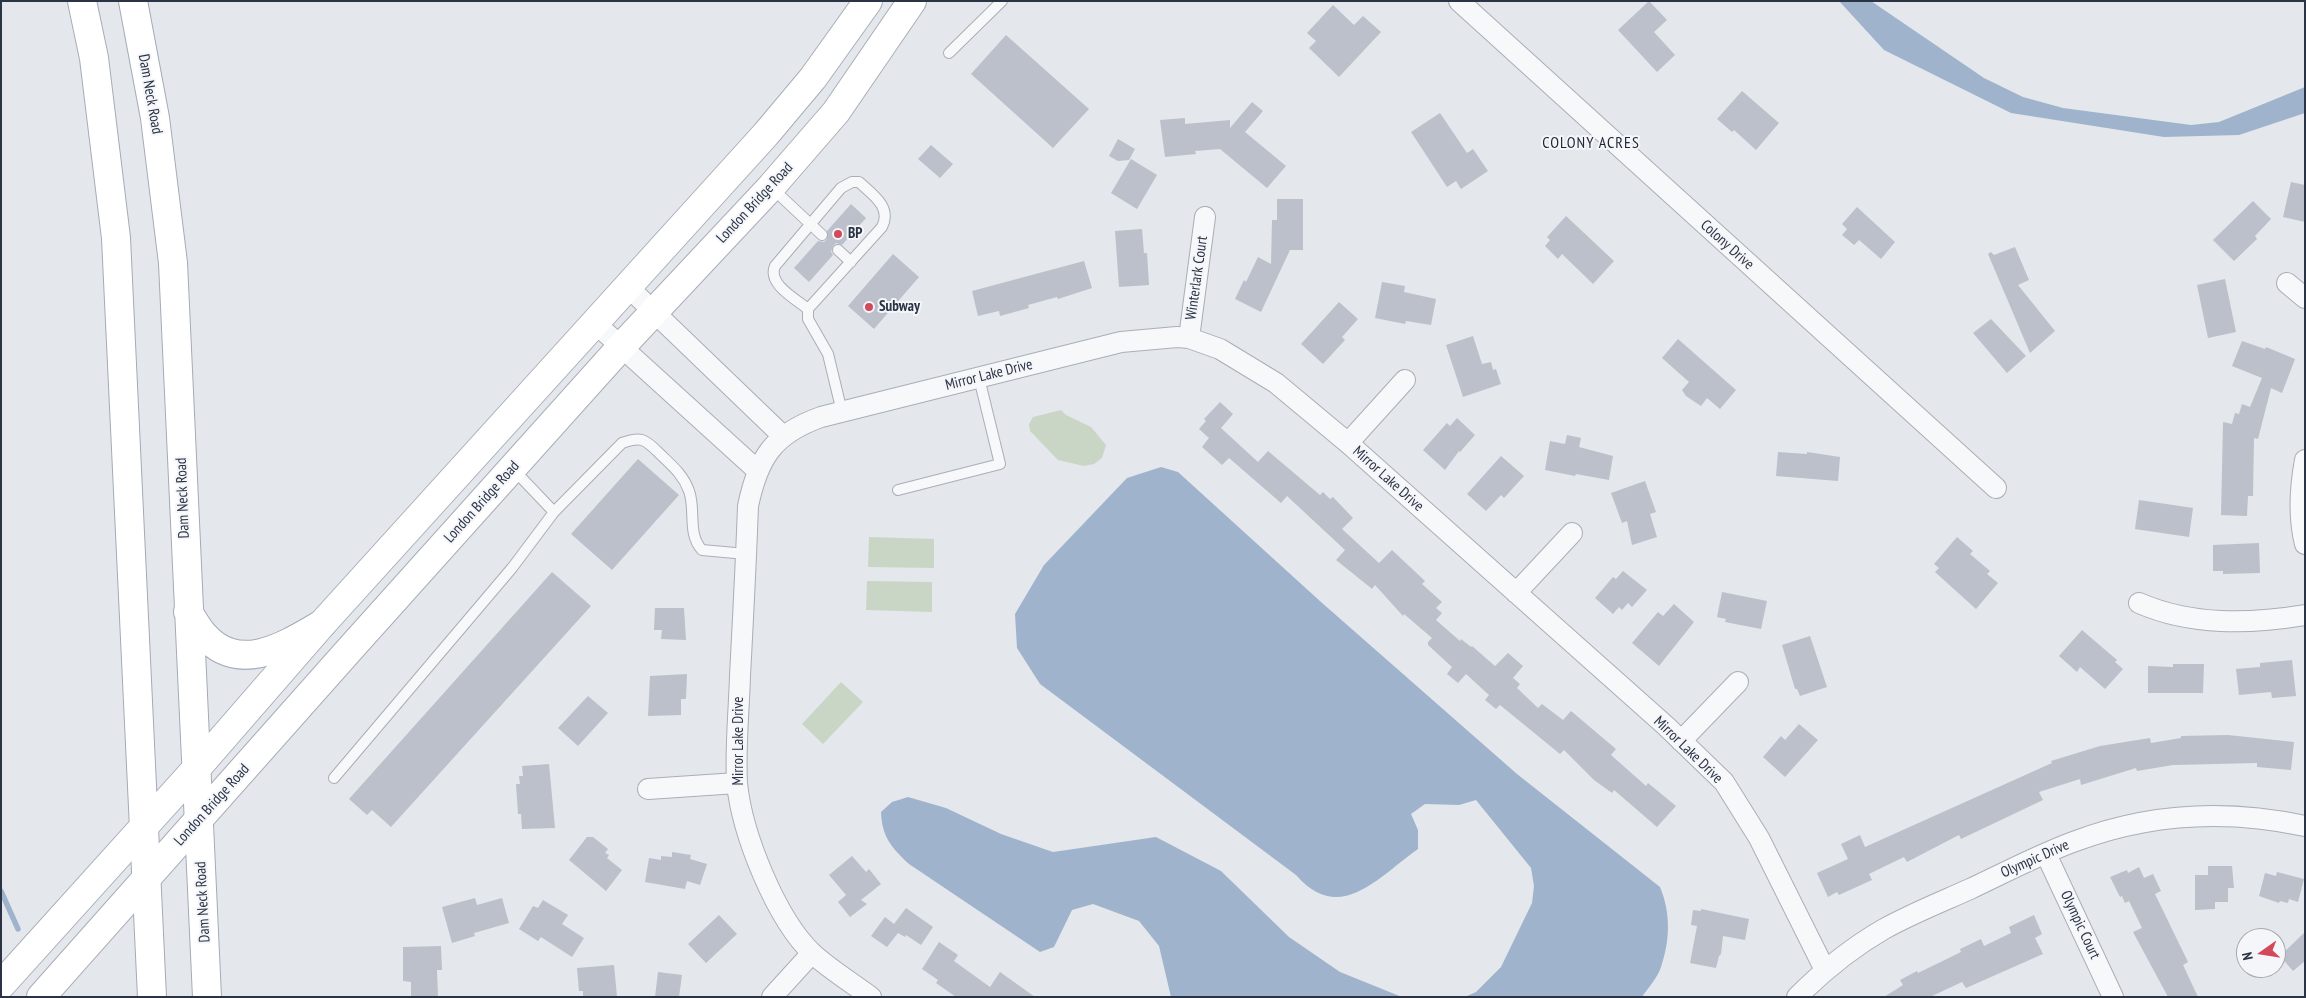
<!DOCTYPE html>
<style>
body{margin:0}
#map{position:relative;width:2306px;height:998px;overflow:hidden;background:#e4e7ec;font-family:"PT Sans Narrow",sans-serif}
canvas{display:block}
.frame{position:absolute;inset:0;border:2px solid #2b3445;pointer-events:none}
.north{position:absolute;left:2236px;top:928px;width:50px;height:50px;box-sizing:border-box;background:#f4f6f9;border:1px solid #a4a8b1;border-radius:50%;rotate:257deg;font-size:14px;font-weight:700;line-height:20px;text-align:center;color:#2b3445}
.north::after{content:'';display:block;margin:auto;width:18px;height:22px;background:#d1495b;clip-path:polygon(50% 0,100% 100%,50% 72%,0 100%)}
</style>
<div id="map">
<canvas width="2306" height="998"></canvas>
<div class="frame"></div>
<div class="north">N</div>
</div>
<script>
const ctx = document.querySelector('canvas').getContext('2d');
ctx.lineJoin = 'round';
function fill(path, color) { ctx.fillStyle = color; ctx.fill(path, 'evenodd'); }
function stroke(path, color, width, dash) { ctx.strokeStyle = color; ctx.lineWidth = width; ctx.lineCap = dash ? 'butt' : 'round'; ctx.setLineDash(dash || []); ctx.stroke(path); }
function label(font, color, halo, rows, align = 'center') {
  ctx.font = font + ' "PT Sans Narrow",sans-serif'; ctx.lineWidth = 4; ctx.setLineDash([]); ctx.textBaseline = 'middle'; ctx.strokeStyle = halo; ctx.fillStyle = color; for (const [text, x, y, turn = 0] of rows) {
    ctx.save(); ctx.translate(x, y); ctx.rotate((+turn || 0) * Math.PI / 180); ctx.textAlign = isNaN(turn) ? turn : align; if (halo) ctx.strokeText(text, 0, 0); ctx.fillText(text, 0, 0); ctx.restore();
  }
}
fill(new Path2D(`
 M1061 410 1066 415 1091 427 1106 445 1102 458 1094 464 1084 466 1058 460 1030 431 1029 424 1033 417Z
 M869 537 934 539V568L868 567Z
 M867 581 932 582V612L866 610Z
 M841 682 863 702 823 744 802 724Z`), '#c9d6c5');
fill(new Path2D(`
 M1839 1H1871L1984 78 2023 97 2063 108 2191 125 2219 122 2305 87V113L2239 135 2164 137 2011 113 1884 50Z
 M1161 467 1178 472 1321 602 1517 774 1660 887C1671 914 1670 940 1661 967 1658 977 1648 988 1642 997H1465L1476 992 1501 967 1532 903 1534 886 1531 868 1476 800 1459 805 1425 804 1411 814 1418 830V849C1377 878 1340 925 1296 875L1040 684 1017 648 1015 614 1044 565 1127 478Z
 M908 797 946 808 1001 834 1053 852 1156 837 1221 871 1289 937 1340 972 1402 997H1171L1159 946 1139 921 1093 904 1072 910 1054 947 1040 952 909 864C891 847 882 837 881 812L892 802Z`), '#9fb4cc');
stroke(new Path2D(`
 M1 891 18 929`), '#9fb4cc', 5.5);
fill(new Path2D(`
 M1649 1 1667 20 1654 32 1675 55 1657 72 1618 30Z
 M1333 5 1354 25 1363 16 1381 32 1339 77 1309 48 1316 41 1307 33Z
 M1006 35 1089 109 1053 148 971 74Z
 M1742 91 1779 123 1756 150 1734 130 1732 132 1717 119Z
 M1252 102 1263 111 1245 132 1286 166 1267 188 1220 149 1195 151 1196 154 1165 157 1160 120 1185 118V124L1230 120V128Z
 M1440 113 1467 153 1473 149 1488 171 1461 189 1456 181 1447 187 1411 132Z
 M1118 139 1135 149 1129 160 1118 161 1109 156Z
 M931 145 953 164 940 178 918 159Z
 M1131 159 1157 175 1137 209 1111 193Z
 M2291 182 2305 185V222L2283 217Z
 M1277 199H1303V250H1290L1261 312 1235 299 1244 280 1246 282 1258 257 1271 264 1272 220H1277Z
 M2253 201 2271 219 2255 236 2257 239 2234 261 2213 240Z
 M851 204 866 218 842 245 836 243 833 246 831 252 833 255 809 282 794 268 818 241 824 242 827 239V231Z
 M1857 207 1895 242 1881 259 1859 240 1854 245 1842 235 1847 229 1842 224Z
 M1566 216 1614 261 1593 284 1562 254 1558 259 1545 246 1550 240 1547 237Z
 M1142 229 1144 253H1147L1149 285 1119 287 1115 231Z
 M2015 247 2029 280 2018 285 2055 331 2030 353 1988 254 1991 252 1994 255Z
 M893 254 919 277 874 329 848 306Z
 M1084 261 1092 288 1058 299 1057 297 1028 305 1029 308 1000 316 999 311 978 316 972 291Z
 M2225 279 2236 332 2208 338 2197 285Z
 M1382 282 1405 286 1404 292 1436 299 1431 325 1406 321 1405 324 1375 318Z
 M1339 302 1358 319 1342 337 1345 340 1323 364 1301 344Z
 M1991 319 2026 356 2007 373 1973 333Z
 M1473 336 1482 364 1491 362 1493 370 1496 369 1501 384 1463 397 1446 345Z
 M1678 339 1736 390 1720 409 1707 398 1701 406 1686 396 1682 390 1689 382 1662 358Z
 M2242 341 2265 349 2266 347 2295 359 2282 393 2271 388 2258 439 2254 438 2253 496H2248L2247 516 2221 515 2223 422 2232 424 2235 413 2239 414 2242 404 2250 407 2262 378 2232 366Z
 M1220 402 1233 414 1221 428 1258 462 1268 451 1320 495 1323 492 1330 499 1333 497 1353 518 1342 529 1379 563 1392 550 1425 581 1422 584 1442 602 1436 608 1442 613 1436 620 1460 641 1461 639 1471 647 1472 646 1495 666 1508 653 1523 666 1513 678 1520 684 1517 688 1538 708 1542 704 1563 720 1571 711 1616 749 1611 755 1646 786 1648 783 1676 806 1657 827 1614 790 1612 793 1594 780 1564 750 1560 754 1500 705 1496 709 1485 700 1489 695 1466 674 1458 683 1447 674 1452 667 1428 645V642L1432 638 1404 614 1403 616 1375 585 1372 589 1371 588 1336 560 1345 550 1287 496 1281 503 1229 458 1222 465 1202 447 1209 438 1199 429 1206 421 1204 419Z
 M1457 418 1475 435 1460 452 1459 451 1445 470 1423 450 1447 423 1450 426Z
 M1567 435 1581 438 1579 447 1613 456 1609 480 1576 474 1575 476 1545 470 1550 441 1565 444Z
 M1778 452 1807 454V452L1840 457 1838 481 1776 476Z
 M1501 456 1524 476 1504 498 1501 495 1486 511 1467 494Z
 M638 459 679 495 612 570 571 534Z
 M1645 481 1656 512 1650 514 1657 537 1632 545 1627 521 1622 523 1611 493Z
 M2139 500 2193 508 2189 537 2135 529Z
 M1957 537 1973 551 1970 554 1990 571 1987 574 1998 583 1976 609 1935 572 1939 568 1934 564Z
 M2259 543 2260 573 2223 574V571H2213V545Z
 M1623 571 1647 590 1632 607 1628 603 1622 610 1619 607 1613 614 1595 598 1613 577 1616 579Z
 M552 572 591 606 391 827 372 810 367 815 349 799Z
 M1722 592 1767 601 1761 629 1725 622 1726 619 1717 617Z
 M1674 604 1694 622 1659 666 1632 643 1658 612 1663 616Z
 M655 608H684L686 640 661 639 662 630H654Z
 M2082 630 2117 660 2115 662 2123 669 2105 689 2080 667 2077 672 2059 656Z
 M1810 636 1827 687 1800 696 1797 689H1795L1782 645Z
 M2292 660 2296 696 2272 698 2271 692 2239 695 2236 669 2260 667V663Z
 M2173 664H2204L2203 693H2148V666L2173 667Z
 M687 674 686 699H681V715L648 716 650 676Z
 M588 696 608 713 578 746 558 728Z
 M1799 724 1818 740 1785 777 1763 757 1781 736 1785 740Z
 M2228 735 2294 742 2291 770 2257 767V763L2173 765 2137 771 2136 768 2081 785 2080 779 2039 792 2043 800 1961 839 1959 835 1907 862 1904 857 1869 874 1872 880 1839 895 1837 892 1828 897 1817 873 1848 859 1841 844 1860 835 1865 847 2052 763 2051 761 2100 746 2150 738 2151 743 2181 738V736Z
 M549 764 555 828 522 829 521 814H518L516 784H520L519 776H523L522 766Z
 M587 837H593L608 849 605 853 609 855 607 858 622 870 606 891 569 860Z
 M672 852 691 855 690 859 707 864 700 885 687 881 685 889 645 882 649 858 661 860V856L672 857Z
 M852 856 866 872 869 869 881 884 861 900 867 904 850 917 838 902 846 895 829 875Z
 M2208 866H2232L2234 888H2228V902H2215V909L2195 910V875H2208Z
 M2139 867 2144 878 2153 874 2161 891 2155 894 2188 962 2183 965 2198 997H2168L2133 932 2142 928 2129 901 2125 903 2122 896 2120 897 2110 877 2127 870 2128 873Z
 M2277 872 2304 879 2298 902 2289 899 2288 903 2280 901 2279 903 2259 896 2265 873 2276 876Z
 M475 898 477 905 502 898 509 923 474 933 475 936 452 943 442 907Z
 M543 900 568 915 562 924 584 938 572 957 541 937 538 941 519 929 533 906 538 908Z
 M906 908 933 927 921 945 906 935 905 937 898 933 887 947 871 936 885 917 894 924Z
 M1701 909 1749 919 1745 940 1723 936 1721 954 1719 956 1716 968 1690 963 1697 926 1691 925 1693 910 1701 911Z
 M719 915 737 934 706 963 688 944Z
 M2034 915 2042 934 2035 938 2043 954 1966 988 1962 982 1930 997H1884L1903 985 1900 980 1917 971 1918 973 1961 952 1960 949 1981 939 1984 946 2011 933 2009 927Z
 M2305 932V961L2293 971 2280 956Z
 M939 942 958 955 954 961 990 987 1000 972 1035 997H956L936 983 938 980 922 969Z
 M441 946 442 970H437L438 997H411V982L403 981V947Z
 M614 965 617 997H583V991H579L577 968Z
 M658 972 682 975 679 997H655Z`), '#bbc0ca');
const lane = new Path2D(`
 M949 53 1002 1
 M772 188 822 235
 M838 250 851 262
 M808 309C796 299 767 284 775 266L841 188 852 182H859C873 195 892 207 882 227L808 309V319L828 354 842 412
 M513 469 554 512
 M898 490 1000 464 979 378
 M334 778 512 568 554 512 622 443C641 436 645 439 659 453 671 465 683 474 689 491 696 510 687 534 702 550L746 554`);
const street = new Path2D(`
 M1459 1 1996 488
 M2287 283 2305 298
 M627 286 783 436
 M595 323 757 470
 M1189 338 1205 217
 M1348 443 1405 380
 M2305 460C2300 487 2298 516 2305 544
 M1516 593 1572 533
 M2139 603C2192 626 2250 624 2305 615
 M1681 741 1738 682
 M648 789 737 783
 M2046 854 2113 997
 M772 997 812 953
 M871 997C852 983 831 970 813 954 776 919 742 834 737 783 735 748 739 711 740 676 743 619 746 563 748 506 758 458 773 434 821 417L1121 342 1177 337 1189 338 1220 349 1276 383 1348 443 1666 726 1724 782 1759 838 1825 970
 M1797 997C1823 971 1851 948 1884 929 1911 914 1941 902 1970 889 2004 873 2038 855 2073 842 2149 813 2226 809 2305 826`);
const secondary = new Path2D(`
 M1 985 196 769 322 624 766 134 813 78 868 1
 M41 997 350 649 621 347 771 187 836 112 912 1`);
const primary = new Path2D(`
 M82 1 94 58 116 238 152 997
 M133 1 155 118 173 263 207 997
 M188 612C193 619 197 627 203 634 239 676 286 645 322 624`);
stroke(lane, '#a9aeb7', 12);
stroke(street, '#a9aeb7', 22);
stroke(secondary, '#a9aeb7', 30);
stroke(primary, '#a3abb8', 30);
stroke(lane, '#f7f8fa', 10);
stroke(street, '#f7f8fa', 20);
stroke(secondary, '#fff', 28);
stroke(primary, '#fff', 28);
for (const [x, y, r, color] of [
 [838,234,5,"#d1495b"],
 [869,307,5,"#d1495b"]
]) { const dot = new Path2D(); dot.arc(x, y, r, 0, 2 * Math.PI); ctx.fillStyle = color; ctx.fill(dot); stroke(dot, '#f4f6f9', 2); }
label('15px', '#2b3445', '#f4f6f9', [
 ["Dam Neck Road",150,94,80],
 ["London Bridge Road",755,203,-47],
 ["Colony Drive",1727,245,42],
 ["Winterlark Court",1197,278,-82],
 ["Mirror Lake Drive",989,375,-14],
 ["Mirror Lake Drive",1388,479,42],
 ["Dam Neck Road",183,498,-92],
 ["London Bridge Road",482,502,-48],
 ["Mirror Lake Drive",739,741,-90],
 ["Mirror Lake Drive",1688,750,44],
 ["London Bridge Road",212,805,-48],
 ["Olympic Drive",2035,859,-24],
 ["Dam Neck Road",203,902,-93],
 ["Olympic Court",2080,925,65]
]);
label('bold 15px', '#2b3445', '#f4f6f9', [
 ["BP",848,234],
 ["Subway",879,307]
], 'left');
ctx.letterSpacing = '1px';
label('16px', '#1d2536', '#f4f6f9', [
 ["COLONY ACRES",1591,143]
]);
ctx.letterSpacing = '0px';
</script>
